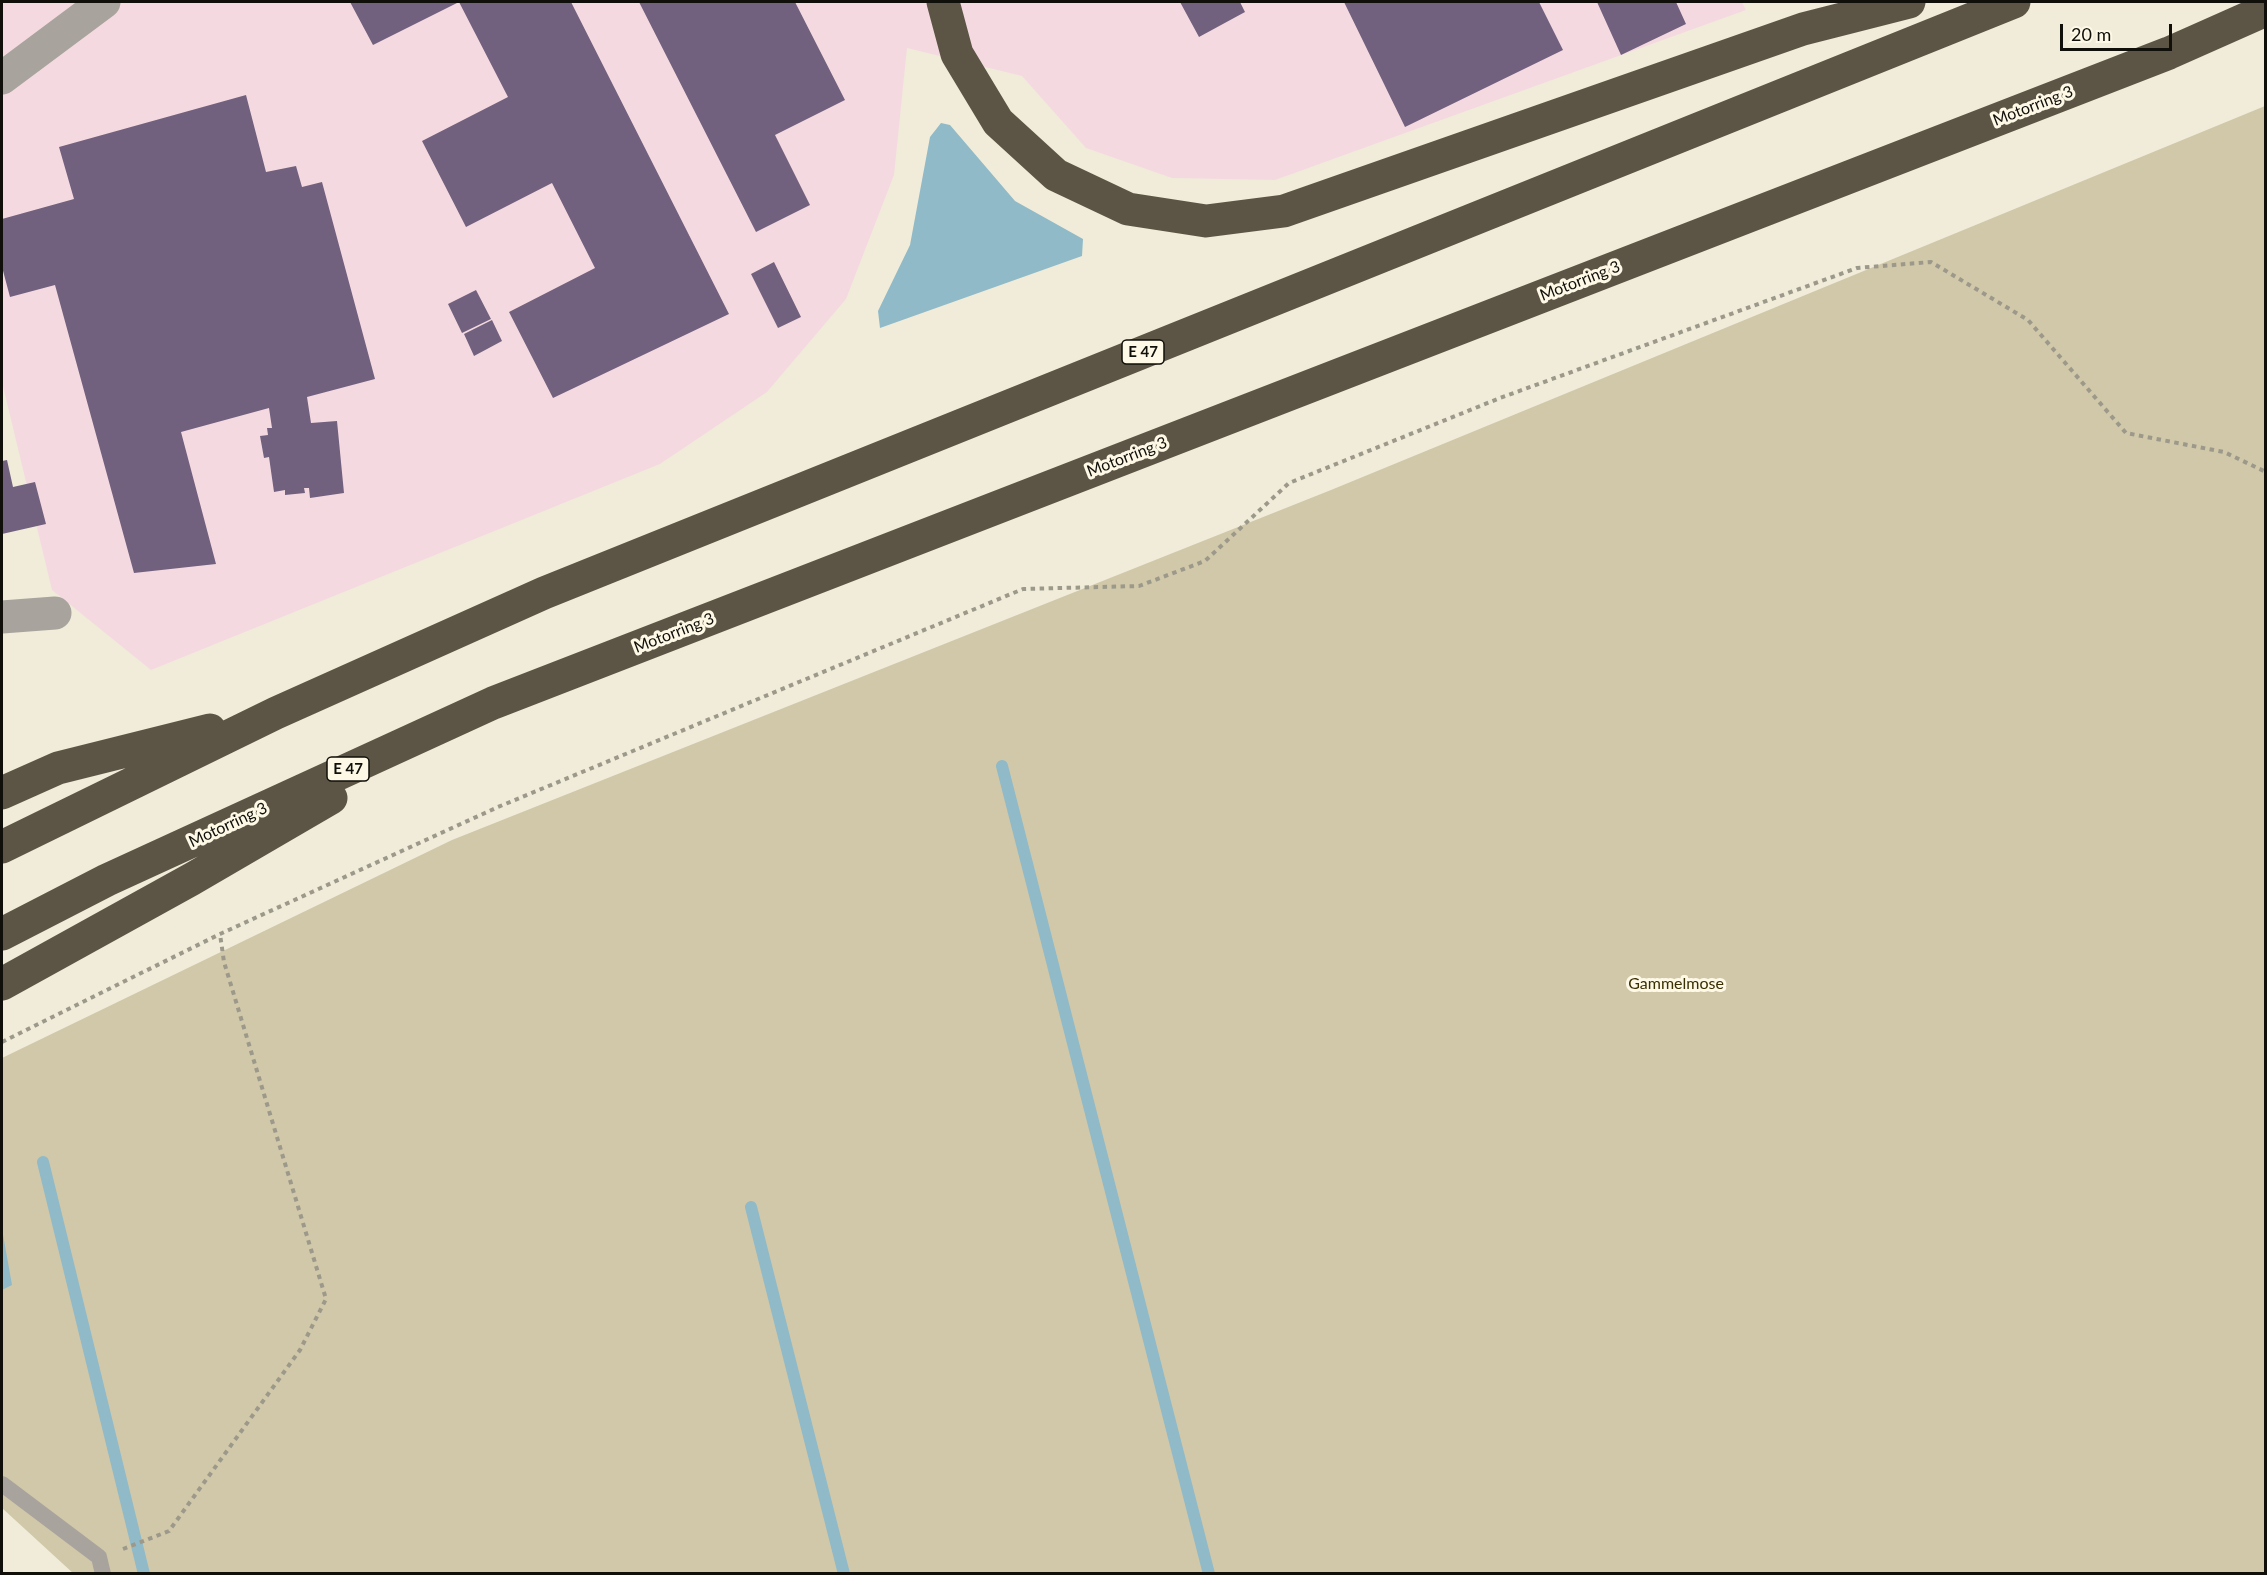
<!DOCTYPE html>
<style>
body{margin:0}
#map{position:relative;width:2267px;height:1575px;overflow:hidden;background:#f0ecd9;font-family:Lato,sans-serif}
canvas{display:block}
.frame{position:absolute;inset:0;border:3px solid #100f09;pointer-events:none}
.scale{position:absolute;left:2060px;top:24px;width:112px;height:27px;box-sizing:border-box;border:3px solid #100f09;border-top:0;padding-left:8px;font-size:18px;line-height:21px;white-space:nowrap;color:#100f09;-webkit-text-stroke:4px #fef9e7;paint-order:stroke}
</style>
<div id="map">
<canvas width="2267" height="1575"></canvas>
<div class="frame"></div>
<div class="scale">20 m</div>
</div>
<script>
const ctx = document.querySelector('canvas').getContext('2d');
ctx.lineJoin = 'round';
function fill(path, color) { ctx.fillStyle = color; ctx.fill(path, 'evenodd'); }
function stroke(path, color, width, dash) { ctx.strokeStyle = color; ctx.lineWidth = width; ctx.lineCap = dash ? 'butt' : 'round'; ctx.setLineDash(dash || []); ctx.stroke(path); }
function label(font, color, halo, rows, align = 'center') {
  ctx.font = font + ' Lato,sans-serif'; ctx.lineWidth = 6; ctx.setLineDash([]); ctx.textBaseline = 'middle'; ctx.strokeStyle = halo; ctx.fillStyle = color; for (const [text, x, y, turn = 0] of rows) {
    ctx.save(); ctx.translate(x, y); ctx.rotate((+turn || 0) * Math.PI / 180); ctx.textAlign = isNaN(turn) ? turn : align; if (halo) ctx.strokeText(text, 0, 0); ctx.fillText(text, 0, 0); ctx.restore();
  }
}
fill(new Path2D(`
 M2 2H1742L1746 10 1275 180 1172 178 1086 148 1022 76 907 48 894 175 846 299 767 392 660 464 151 670 52 590 2 382Z`), '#f4dae0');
fill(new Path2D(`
 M2265 106V1573L74 1574 2 1508V1058L452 840 1331 490Z`), '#d1c8a9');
fill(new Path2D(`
 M941 123 950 125 1015 201 1083 239 1082 256 880 328 878 311 910 245 930 137Z
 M2 1229 12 1285 2 1290Z`), '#90bac8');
stroke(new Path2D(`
 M1002 766 1209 1574
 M43 1162 144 1574
 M751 1207 844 1574`), '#90bac8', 12);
fill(new Path2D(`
 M350 2H459L373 45Z
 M459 2H571L729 314 553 398 509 312 595 268 552 183 466 227 422 141 508 97Z
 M639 2H795L845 100 775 135 810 205 756 232Z
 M1180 2H1240L1245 12 1199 37Z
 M1344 2H1539L1563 50 1405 127Z
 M1597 2H1676L1686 24 1621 55Z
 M246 95 266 172 296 166 302 187 322 182 375 379 307 397 311 423 337 421 344 493 310 498 309 488H304L305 493 285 495V490L274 492 269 457 264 458 260 436 268 435 267 428H272L269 408 181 432 216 564 134 573 55 285 10 297 2 267V219L74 199 59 147Z
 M774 262 801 317 778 328 751 274Z
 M476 290 491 319 462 333 448 304Z
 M492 320 502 341 474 356 464 334Z
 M7 460 13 487 35 482 46 524 2 534V461Z`), '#72617e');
stroke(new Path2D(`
 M2 1042 220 934 498 807 1023 589 1139 586 1205 561 1289 483 1500 398 1857 268 1931 262 2028 320 2126 433 2224 452 2266 472
 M123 1549 169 1531 300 1350 326 1299 224 962 220 934`), '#9c998b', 4, [4.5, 4.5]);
stroke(new Path2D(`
 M2 1484 99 1557 103 1574`), '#a8a49d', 16);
stroke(new Path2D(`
 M2 617 55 613`), '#a8a49d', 33);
stroke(new Path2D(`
 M2 78 104 2`), '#a8a49d', 33);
stroke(new Path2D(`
 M943 2 957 54 998 122 1056 175 1128 209 1206 221 1284 211 1803 29 1909 2
 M2 793 58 768 210 730
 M2 847 276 713 544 593 2014 2
 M2 934 107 880 493 703 2169 53 2266 10
 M2 984 192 879 331 798`), '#5c5546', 33);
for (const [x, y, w] of [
 [1143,352,42],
 [348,769,42]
]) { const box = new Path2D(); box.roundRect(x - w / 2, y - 12, w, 24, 4.5); ctx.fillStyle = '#fef9e7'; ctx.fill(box); stroke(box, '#100f09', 1.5); }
label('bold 15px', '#100f09', null, [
 ["E 47",1143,352],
 ["E 47",348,769]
]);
label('16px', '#100f09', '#fef9e7', [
 ["Motorring 3",2033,106,-21],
 ["Motorring 3",1580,281,-21],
 ["Motorring 3",1127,457,-21],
 ["Motorring 3",674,633,-21],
 ["Motorring 3",228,825,-25]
]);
label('16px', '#3a2f00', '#fef9e7', [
 ["Gammelmose",1676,984]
]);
</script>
